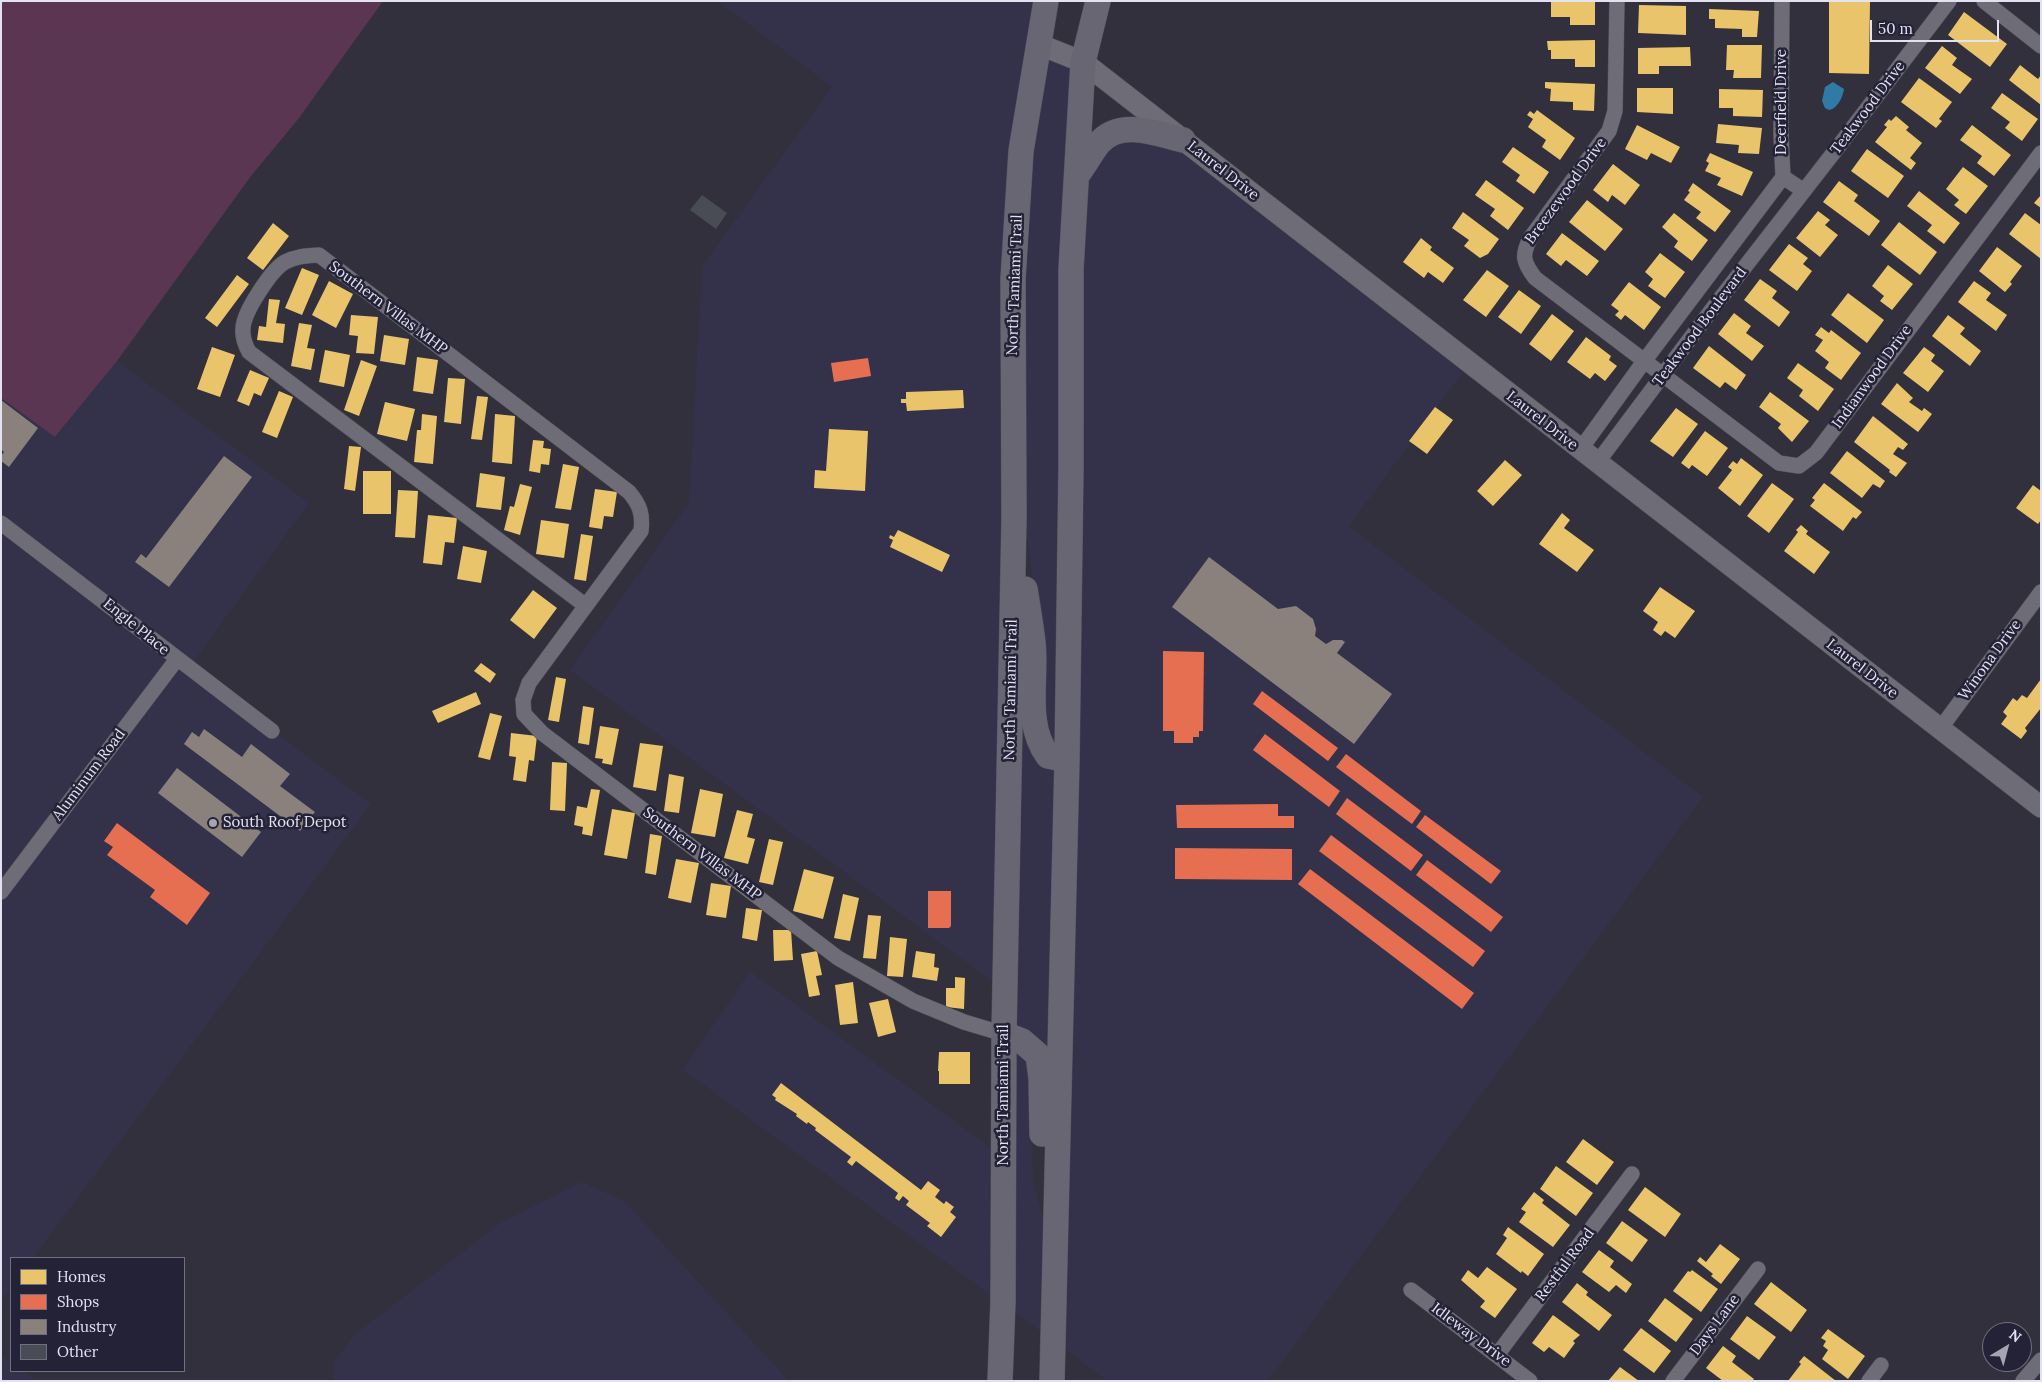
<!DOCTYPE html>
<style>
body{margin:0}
#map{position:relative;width:2042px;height:1382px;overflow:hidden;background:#32303c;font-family:Lora,serif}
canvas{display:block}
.frame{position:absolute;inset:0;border:2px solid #e3e2f0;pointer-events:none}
.legend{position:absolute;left:10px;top:1257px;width:175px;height:115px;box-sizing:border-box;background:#242237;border:1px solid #706f81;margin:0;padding:6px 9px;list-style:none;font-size:15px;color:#e3e2f0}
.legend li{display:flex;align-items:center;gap:10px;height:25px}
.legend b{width:25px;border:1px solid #706f81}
.north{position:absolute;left:1982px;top:1322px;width:50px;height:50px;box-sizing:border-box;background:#242237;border:1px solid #706f81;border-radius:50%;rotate:37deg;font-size:14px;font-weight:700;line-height:20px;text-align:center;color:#e3e2f0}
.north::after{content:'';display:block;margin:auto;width:18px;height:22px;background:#a5a4b1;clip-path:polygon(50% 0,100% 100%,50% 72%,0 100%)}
.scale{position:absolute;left:1870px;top:20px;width:129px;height:22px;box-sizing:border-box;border:2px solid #e3e2f0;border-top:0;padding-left:6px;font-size:15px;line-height:18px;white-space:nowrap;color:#e3e2f0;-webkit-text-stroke:4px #242237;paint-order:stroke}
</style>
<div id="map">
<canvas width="2042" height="1382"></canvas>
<div class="frame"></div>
<ul class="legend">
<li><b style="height:14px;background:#e9c46a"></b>Homes</li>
<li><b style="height:14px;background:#e76f51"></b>Shops</li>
<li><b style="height:14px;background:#8a817c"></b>Industry</li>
<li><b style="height:14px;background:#4a4c55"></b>Other</li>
</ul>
<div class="north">N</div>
<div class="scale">50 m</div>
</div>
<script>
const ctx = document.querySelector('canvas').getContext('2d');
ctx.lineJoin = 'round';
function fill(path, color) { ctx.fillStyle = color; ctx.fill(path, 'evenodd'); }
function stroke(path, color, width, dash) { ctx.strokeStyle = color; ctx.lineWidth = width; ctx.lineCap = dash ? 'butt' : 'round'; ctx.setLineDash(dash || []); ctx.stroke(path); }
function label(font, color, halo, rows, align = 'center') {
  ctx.font = font + ' Lora,serif'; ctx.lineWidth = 5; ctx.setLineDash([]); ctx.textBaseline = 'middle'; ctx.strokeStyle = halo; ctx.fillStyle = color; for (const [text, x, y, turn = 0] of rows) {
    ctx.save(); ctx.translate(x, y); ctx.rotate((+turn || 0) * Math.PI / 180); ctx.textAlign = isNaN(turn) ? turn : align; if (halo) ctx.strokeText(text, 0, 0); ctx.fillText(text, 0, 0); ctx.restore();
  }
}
fill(new Path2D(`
 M718 1H1037L1005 510 996 984 570 670 689 503 702 266 832 87Z
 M1046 57 1072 68 1057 748 1053 747 1043 719 1042 642 1024 516 1022 278 1031 151Z
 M1122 139 1178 150 1463 372 1349 526 1703 797 1268 1381H1108L1062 1347 1080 268 1087 178 1107 148Z
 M117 361 309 503 189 668 371 804 33 1258H11V1288L1 1301V398L56 437Z
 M1021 631 1057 768 1050 1074 1014 1027Z
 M750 971 994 1150 993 1297 683 1070Z
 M1014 1049 1029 1060 1031 1080 1033 1181 1046 1227 1044 1334 1012 1310Z
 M582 1182 624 1201 789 1381H333L334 1362 354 1335 500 1223Z
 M1 1355 11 1362V1371H23L36 1381H1Z`), '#34314b');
fill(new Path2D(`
 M1 1H383L299 118 251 176 117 361 55 437 1 398Z`), '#5b3652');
fill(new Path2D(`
 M1833 82 1844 89C1843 97 1837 109 1829 110L1825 108 1822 101 1825 87Z`), '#307aa7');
fill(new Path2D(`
 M1551 1H1595V25H1570V17H1551Z
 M1829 1 1870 2 1869 74 1829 73Z
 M1639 5 1686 6V35L1638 33Z
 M1709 9 1759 11 1757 37H1742V29L1715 28V19H1709Z
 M1964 12 2007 44 1990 67 1948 35Z
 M1595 40V67H1575V59H1551V50H1548L1547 41Z
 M1727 45H1762L1761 78H1733L1734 70H1726Z
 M1942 46 1957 58 1952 65 1972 79 1960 94 1925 68Z
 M1690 47 1691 66H1659V74H1638V48Z
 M2020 65 2038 79 2041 75V105L2009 80Z
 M1919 78 1952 102 1939 119 1942 121 1936 128 1901 102Z
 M1545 82 1595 84 1594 111 1573 110V102L1550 101 1551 89 1545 88Z
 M1637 88H1673V114L1637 112Z
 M1719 89 1763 90 1762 117 1733 116V108H1719Z
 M2002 93 2038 119 2022 141 2005 128 2010 122 1991 108Z
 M1537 110 1575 138 1560 160 1542 147 1546 140 1528 127 1533 119 1527 115 1530 111 1534 114Z
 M1896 116 1909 127 1906 130 1922 143 1910 158 1916 163 1911 170 1875 142 1887 127 1884 125 1889 119 1891 121Z
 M1718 124 1762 128 1759 154 1738 153 1739 145 1716 143Z
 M1637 125 1680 147 1671 163 1651 153 1647 160 1625 149Z
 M1972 125 2011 155 1994 176 1977 163 1982 156 1960 140Z
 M1513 147 1549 172 1534 194 1516 181 1520 175 1502 162Z
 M1867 149 1904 176 1888 198 1851 171Z
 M1710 153 1753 172 1742 196 1717 185 1721 178 1705 171 1709 163 1706 161Z
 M1613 164 1640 185 1625 205 1612 195 1608 202 1593 190Z
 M1963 167 1988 186 1966 214 1954 205 1959 200 1946 189Z
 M1486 180 1524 208 1508 230 1490 216 1495 209 1475 195Z
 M1839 181 1858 195 1854 201 1880 221 1869 236 1823 202Z
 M1693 183 1731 211 1715 232 1696 218 1701 212 1684 200 1690 192 1688 191Z
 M1919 191 1960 223 1944 244 1927 231 1932 225 1907 206Z
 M2041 195V208L2034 203Z
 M1587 200 1623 229 1605 251 1569 222Z
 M1818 211 1830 220 1825 225 1838 235 1820 257 1796 238Z
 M1463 212 1499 239 1488 254 1480 258 1464 246 1469 240 1452 228Z
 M1674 213 1708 240 1692 261 1674 247 1678 241 1662 227Z
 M2025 213 2041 225V259L2009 234Z
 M1899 222 1937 252 1920 275 1881 245Z
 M273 223 289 236 263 270 247 258Z
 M1562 233 1599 261 1587 276 1566 260 1561 266 1546 254Z
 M1421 238 1432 247 1430 250 1454 268 1443 283 1428 272 1424 278 1403 262Z
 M1789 244 1808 258 1803 264 1812 271 1797 291 1769 270Z
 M1997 247 2022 266 2010 282 2012 284 2005 292 1979 271Z
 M1660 253 1685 272 1665 298 1648 286 1653 279 1645 272Z
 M1888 265 1913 284 1892 310 1880 301 1884 296 1872 286Z
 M302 268 319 275 302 315 285 308Z
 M1487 270 1509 286 1486 317 1463 300Z
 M237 275 249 284 217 327 205 318Z
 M1760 279 1777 291 1772 298 1790 312 1779 327 1744 300Z
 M329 281 353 294 336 328 312 315Z
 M1974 281 1991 293 1986 300 2007 315 1996 331 1958 302Z
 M1629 282 1661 307 1644 330 1625 315 1621 320 1615 315 1619 311 1611 305Z
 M1519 290 1541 306 1521 334 1498 317Z
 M1848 293 1884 320 1867 343 1831 315Z
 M269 299 280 300 276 323 285 324 283 343 257 340 259 326 266 327Z
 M1734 313 1751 326 1746 333 1764 346 1752 361 1718 334Z
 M1552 314 1574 331 1551 361 1529 344Z
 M351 315 378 317 374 354 356 353 358 336 349 335Z
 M1948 315 1965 328 1960 334 1981 351 1970 366 1932 336Z
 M299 323 312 325 307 348 315 349 311 370 291 366Z
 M1821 327 1829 333 1831 330 1861 353 1841 380 1825 368 1829 362 1815 351 1823 340 1815 335Z
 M384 335 409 339 405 365 380 361Z
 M1586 337 1611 356 1609 360 1617 366 1605 381 1595 373 1590 379 1567 362Z
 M1709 346 1746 375 1736 390 1725 382 1720 388 1693 368Z
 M212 347 235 355 220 397 197 389Z
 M1924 347 1935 355 1931 361 1944 371 1928 392 1903 373Z
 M325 350 350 355 344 387 319 382Z
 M417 357 438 360 433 394 413 391Z
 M361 360 377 366 359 416 344 410Z
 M1798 363 1834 389 1818 411 1799 396 1803 390 1787 378Z
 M250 370 269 378 261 396 254 393 249 406 237 401Z
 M448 378 465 379 461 424 444 422Z
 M1897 383 1913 398 1909 402 1922 411 1924 408 1932 414 1918 432 1881 404Z
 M963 390 964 408 907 411 906 403H901V399H906V392Z
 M279 391 293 397 277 438 262 432Z
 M1770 392 1809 421 1792 442 1778 428 1781 424 1759 407Z
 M477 396 488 397 482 440 471 439Z
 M385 402 415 409 407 441 377 434Z
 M1435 407 1453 420 1427 454 1409 441Z
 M1676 408 1698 424 1673 457 1650 441Z
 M422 414 437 416 433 464 414 462 417 430H421Z
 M495 414 515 416 512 464 492 462Z
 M1873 416 1908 444 1903 450 1898 447 1893 454 1907 463 1896 477 1889 472 1890 470 1854 442Z
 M829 429 868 431 865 491 814 488 815 470 826 471Z
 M1705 431 1728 448 1707 476 1692 465 1689 469 1681 463Z
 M533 440 544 441 543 448 551 449 549 465 541 464 540 473 529 471Z
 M349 446 361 447 355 491 344 489Z
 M1847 451 1885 481 1880 488 1873 484 1862 498 1830 473Z
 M1741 458 1763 475 1740 506 1718 488 1732 470 1728 467 1733 461 1737 464Z
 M1505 460 1522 475 1493 506 1477 491Z
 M563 464 579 467 571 510 555 508Z
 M363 471H391V514H363Z
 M480 473 505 477 501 510 476 507Z
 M1772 483 1794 499 1769 533 1747 516Z
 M1824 483 1862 512 1856 519 1853 517 1843 531 1810 506 1815 500 1812 498Z
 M520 484 532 487 520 535 504 530 510 506 514 507Z
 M2033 485 2041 491V520L2038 524 2016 508Z
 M595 489 617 492 613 517 604 516 602 529 589 527Z
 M398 490 418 491 415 538 395 537Z
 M1562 513 1570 520 1564 528 1594 550 1577 572 1539 544Z
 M428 515 457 518 454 543 445 542 442 565 423 563Z
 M541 520 569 524 564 558 536 554Z
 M1801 525 1808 531 1806 534 1830 552 1814 574 1784 551 1798 532 1796 530Z
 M898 530 950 555 942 572 890 547 893 540 889 538 890 535 894 537Z
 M581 534 593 536 586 581 574 579Z
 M463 546 487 551 481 583 457 579Z
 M1660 587 1695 611 1675 638 1665 631 1661 636 1653 630 1658 622 1643 611Z
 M533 590 557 608 534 639 510 620Z
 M481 663 496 674 490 683 474 671Z
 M556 677 566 679 559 722 548 720Z
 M2041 679V708L2025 728 2027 731 2021 739 2001 724 2007 716 2003 712 2013 698 2017 701 2022 695 2027 698Z
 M476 692 481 704 438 723 432 711Z
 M583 706 594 708 589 745 578 743Z
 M490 713 502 716 490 760 478 757Z
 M600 726 619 729 612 765 602 763 603 759 595 758Z
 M511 733 537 736 534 761 529 760 526 782 513 780 516 757 509 756Z
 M640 743 663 746 656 791 633 787Z
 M552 762 567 763 565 811 550 810Z
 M669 774 684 777 679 813 664 811Z
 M591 789 600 790 592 836 582 834 583 827 574 825 577 806 587 808Z
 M700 789 723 794 715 837 691 833Z
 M612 809 635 813 627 859 604 855Z
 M737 810 753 814 747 837 755 839 748 864 724 858Z
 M650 834 662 836 656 875 645 873Z
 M769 839 783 842 773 885 759 882Z
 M676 859 699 863 691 903 668 898Z
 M804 869 834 877 823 919 793 911Z
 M711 883 731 886 726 918 706 915Z
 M843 894 859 898 850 941 834 938Z
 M746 908 762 910 757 941 742 938Z
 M868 915 881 916 876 959 863 958Z
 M773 930H791L793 960 774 961Z
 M890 937 907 939 903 977 887 976Z
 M817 951 822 975 816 976 820 995 809 997 801 954Z
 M916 951 935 954 934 967 939 968 937 981 912 977Z
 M955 977 965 978 964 1009 946 1007V988H955Z
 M853 982 858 1023 840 1025 835 985Z
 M888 999 896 1032 878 1037 869 1003Z
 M939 1052H970V1084H939V1071H938Z
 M781 1083 921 1190 928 1181 940 1190 935 1197 944 1204 946 1201 954 1207 950 1212 956 1217 941 1237 927 1226 930 1223 906 1205 909 1201 903 1196 899 1201 895 1198 898 1193 856 1161 852 1166 847 1162 851 1157 815 1130 816 1128 808 1122 807 1124 796 1116 797 1114 775 1100 776 1098 772 1095Z
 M1583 1139 1614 1162 1597 1185 1566 1162Z
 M1556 1166 1593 1193 1576 1216 1540 1189Z
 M1645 1187 1681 1214 1665 1237 1628 1210Z
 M1534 1192 1544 1200 1542 1203 1570 1225 1553 1247 1519 1222 1526 1212 1521 1209Z
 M1622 1221 1648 1240 1632 1262 1606 1243Z
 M1508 1227 1544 1254 1528 1276 1522 1271 1521 1273 1496 1254 1507 1238 1503 1235Z
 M1720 1244 1740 1259 1721 1284 1711 1276 1713 1274 1697 1261 1700 1257 1706 1262Z
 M1599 1250 1614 1261 1610 1267 1632 1284 1626 1293 1616 1285 1609 1292 1582 1272Z
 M1487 1267 1517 1289 1495 1318 1480 1307 1485 1301 1461 1280 1468 1270 1478 1278Z
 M1692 1270 1718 1289 1701 1312 1673 1291 1688 1271 1690 1272Z
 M1771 1282 1807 1310 1791 1332 1754 1304Z
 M1577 1283 1588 1292 1586 1295 1612 1315 1599 1331 1562 1302Z
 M1665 1298 1693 1319 1676 1342 1648 1321Z
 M1553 1315 1580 1335 1573 1341 1575 1343 1564 1358 1549 1347 1544 1352 1532 1343Z
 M1747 1316 1776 1337 1759 1360 1730 1339Z
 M1641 1328 1671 1351 1654 1373 1623 1350Z
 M1828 1329 1865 1356 1848 1379 1822 1359 1828 1350 1823 1346 1826 1341 1821 1338Z
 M1723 1346 1736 1356 1732 1362 1754 1379 1752 1381H1723L1706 1368Z
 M1804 1356 1836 1381H1788L1801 1364 1799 1362Z
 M1620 1367 1639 1381H1608Z`), '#e9c46a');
fill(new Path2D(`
 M868 358 871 376 834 382 831 363Z
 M1163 651 1204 652 1203 731H1199V737H1193V743H1174V731H1163Z
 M1262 691 1338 748 1328 761 1253 704Z
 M1265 734 1340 791 1329 807 1253 750Z
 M1346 754 1421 811 1412 824 1336 767Z
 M1347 798 1423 855 1411 871 1336 814Z
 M1278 804V816H1294V828H1177L1176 805Z
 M1425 815 1501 871 1491 884 1416 827Z
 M117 823 210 893 187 925 150 897 155 890 107 855 113 847 104 841Z
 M1331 835 1485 951 1473 967 1319 851Z
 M1175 848 1292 849V880L1175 879Z
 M1427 860 1503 917 1491 932 1416 875Z
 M1310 869 1474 993 1462 1009 1298 884Z
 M928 891H951V926L949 928H928Z`), '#e76f51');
fill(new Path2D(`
 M1 400 38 428 9 467 1 461V456L4 452 1 449Z
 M224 456 252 477 169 587 135 562 141 554 146 558Z
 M1209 557 1278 609 1296 606 1313 619 1316 629 1315 636 1326 644 1333 640H1342L1345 642 1337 653 1392 694 1354 744 1172 607Z
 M204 729 242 757 251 744 290 774 280 786 315 812 300 831 184 744 192 732 199 737Z
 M177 768 261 832 242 857 158 793Z`), '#8a817c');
fill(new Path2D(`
 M702 195 727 213 716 229 690 210Z`), '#4a4c55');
const street = new Path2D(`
 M1617 1 1615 111 1609 131 1531 237C1521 255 1523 262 1535 278L1779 463 1799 466 1816 453 2041 153
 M1782 1 1781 135 1783 177 1804 191
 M1984 1 2041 46
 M1580 450 1645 360 1783 177
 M1597 463 1716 304 1838 147 1949 1
 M1 523 272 731
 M586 606 249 352C244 343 241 333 244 322 248 307 271 270 285 262 297 256 307 256 319 255L629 492C640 505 643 514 641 531L529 683 523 700 524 714 542 733 838 958 913 1001 964 1022 1004 1034
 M1940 729 2041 592
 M1 892 177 659
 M1411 1290 1530 1381
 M1497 1355 1632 1174
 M1673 1381 1758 1269
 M1869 1381 1881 1365
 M2023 1381 2041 1360`);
const secondary = new Path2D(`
 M1038 44 1083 62 2041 807`);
const primary = new Path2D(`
 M1077 175C1085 165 1091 153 1099 143 1121 118 1157 134 1183 140
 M1025 589C1028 607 1031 625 1033 643 1037 680 1024 724 1048 756L1067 760
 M1004 1034 1022 1041 1038 1055 1041 1078 1042 1134
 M1000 1381 1003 1301 1004 1034 1014 518 1013 279 1021 151 1046 1
 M1052 1381 1067 760 1071 466V269L1083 62 1098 1`);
stroke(street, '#4f4e58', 16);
stroke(secondary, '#4f4e58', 22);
stroke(primary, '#4f4e58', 26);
stroke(street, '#6e6c76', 15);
stroke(secondary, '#6e6c76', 21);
stroke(primary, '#696673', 25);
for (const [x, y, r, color] of [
 [213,823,5,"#a5a4b1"]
]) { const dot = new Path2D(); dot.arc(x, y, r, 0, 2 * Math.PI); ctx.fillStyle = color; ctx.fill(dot); stroke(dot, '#242237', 2); }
label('15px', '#e3e2f0', '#242237', [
 ["Deerfield Drive",1782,102,-90],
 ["Teakwood Drive",1868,108,-53],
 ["Laurel Drive",1223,171,38],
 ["Breezewood Drive",1566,191,-54],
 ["North Tamiami Trail",1015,285,-88],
 ["Southern Villas MHP",388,308,37],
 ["Teakwood Boulevard",1700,327,-53],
 ["Indianwood Drive",1872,377,-54],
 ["Laurel Drive",1542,421,38],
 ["Engle Place",136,627,39],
 ["Winona Drive",1990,660,-54],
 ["Laurel Drive",1862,669,38],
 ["North Tamiami Trail",1011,690,-89],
 ["Aluminum Road",89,775,-53],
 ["Southern Villas MHP",702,854,37],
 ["North Tamiami Trail",1004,1095,-90],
 ["Restful Road",1565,1265,-53],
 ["Days Lane",1715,1325,-53],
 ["Idleway Drive",1471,1335,37]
]);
label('15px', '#e3e2f0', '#242237', [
 ["South Roof Depot",223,823]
], 'left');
</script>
